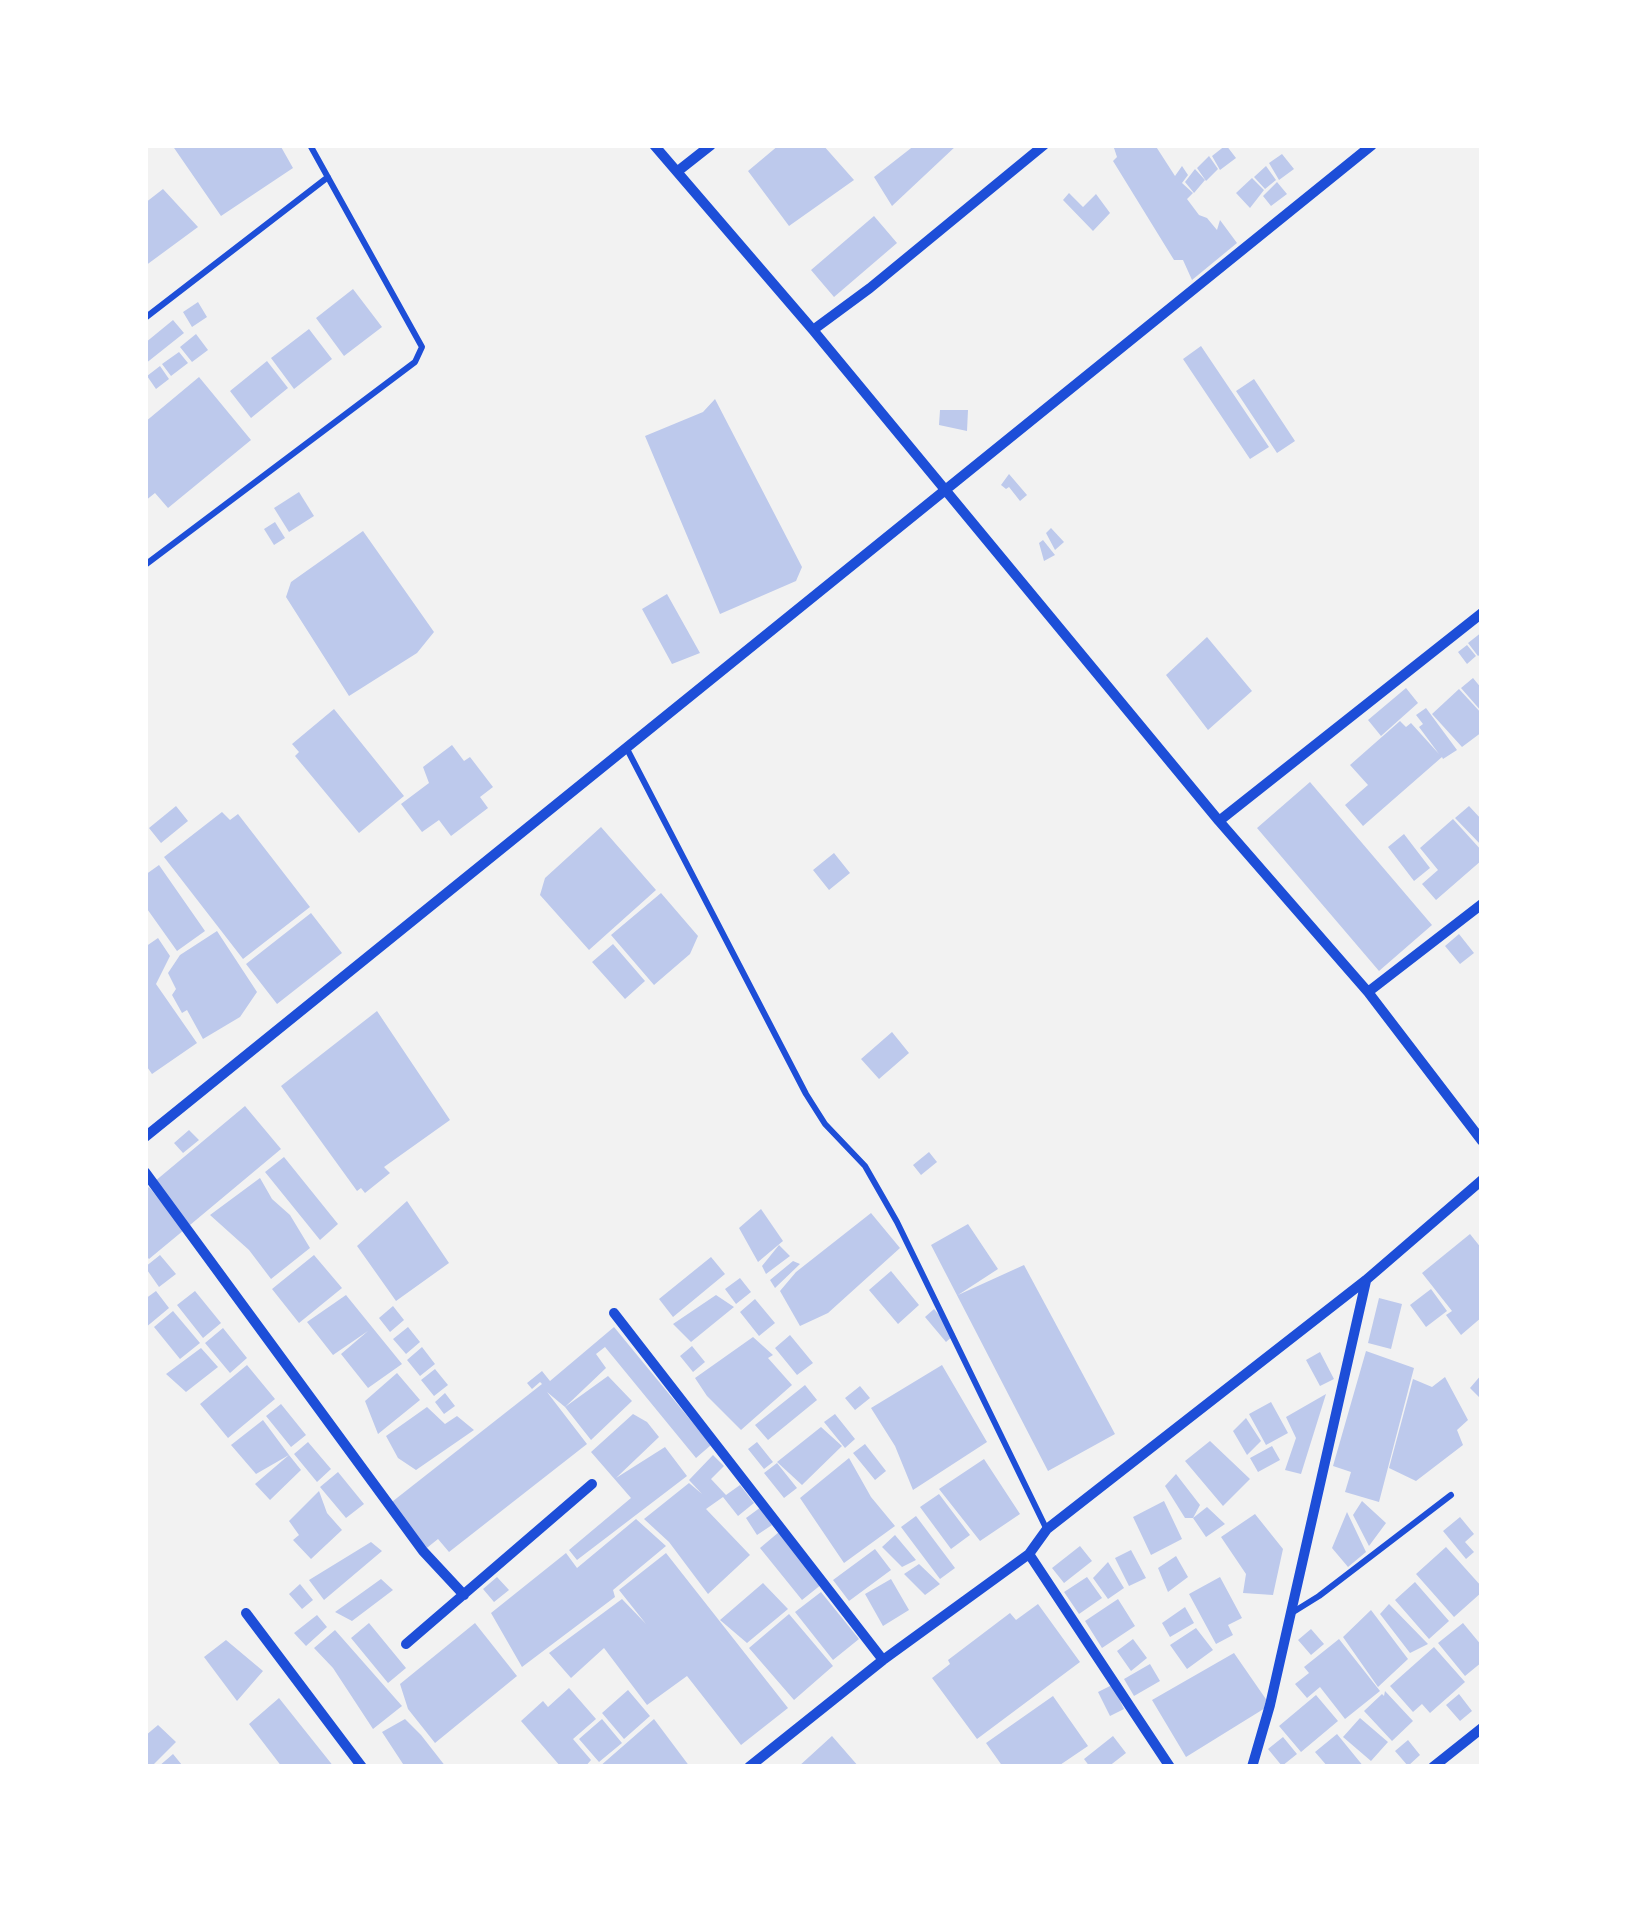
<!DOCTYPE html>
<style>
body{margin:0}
#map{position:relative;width:1627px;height:1912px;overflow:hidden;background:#f2f2f2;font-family:"Golos Text",sans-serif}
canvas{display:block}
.frame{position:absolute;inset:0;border:148px solid #fff;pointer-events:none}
</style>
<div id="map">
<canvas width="1627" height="1912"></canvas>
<div class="frame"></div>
</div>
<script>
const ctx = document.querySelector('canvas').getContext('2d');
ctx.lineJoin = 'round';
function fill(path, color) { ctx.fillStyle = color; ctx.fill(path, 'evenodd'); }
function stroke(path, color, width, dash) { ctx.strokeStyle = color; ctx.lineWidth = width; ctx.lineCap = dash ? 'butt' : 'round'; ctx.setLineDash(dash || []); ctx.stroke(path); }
fill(new Path2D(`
 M172 145H280L293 168 221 216Z
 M779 145H823L854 180 789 226 748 171Z
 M915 145H957L892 206 874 177Z
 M1113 145H1155L1175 176 1182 166 1188 175 1182 183 1193 193 1187 199 1199 215 1207 218 1217 230 1220 220 1237 243 1192 280 1183 260H1174L1113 161 1117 157Z
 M1226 145 1236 158 1220 170 1212 156Z
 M1282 154 1294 169 1279 180 1269 163Z
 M1209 156 1218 169 1206 181 1197 168Z
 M1266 166 1276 180 1265 189 1254 177Z
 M1195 169 1205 180 1194 193 1185 182Z
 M1252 178 1264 190 1250 208 1236 193Z
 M1277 182 1287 194 1271 206 1263 196Z
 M163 189 198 227 145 266V203Z
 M1069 193 1083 207 1096 194 1110 213 1093 231 1063 200Z
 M874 216 897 243 834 297 811 270Z
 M353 289 382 327 344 356 316 318Z
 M198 302 207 317 192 327 183 312Z
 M173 320 184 333 145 364V343Z
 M309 329 332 359 294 389 271 358Z
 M196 334 208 350 192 362 180 347Z
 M1201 346 1269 447 1250 459 1183 359Z
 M179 352 188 363 171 376 162 364Z
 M267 361 288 388 251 418 230 391Z
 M160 366 169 379 156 389 147 376Z
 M199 377 251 440 168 508 155 493 145 501V422Z
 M1254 379 1295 441 1277 453 1236 391Z
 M715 399 802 567 796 581 720 614 645 436 703 412Z
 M940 410H968L967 431 939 425Z
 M1009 474 1027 495 1020 501 1009 487 1006 489 1001 485Z
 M299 492 314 516 289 532 274 508Z
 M275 522 285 538 274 545 264 529Z
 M1051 528 1064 542 1055 550 1046 533Z
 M363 531 434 632 417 653 349 696 286 597 291 582Z
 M1043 540 1055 555 1044 561 1039 543Z
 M667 594 700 653 672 664 642 609Z
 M1482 632V653L1478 656 1468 643Z
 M1207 637 1252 691 1208 730 1166 675Z
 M1467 645 1476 656 1467 664 1458 652Z
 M1473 678 1482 689V712L1461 688Z
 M1406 688 1418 703 1381 736 1368 720Z
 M1459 689 1482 714V732L1462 747 1432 714Z
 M1426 708 1457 750 1443 759 1442 757 1363 826 1345 805 1368 785 1350 765 1400 721 1406 727 1411 723 1439 754 1419 727 1423 724 1416 715Z
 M334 709 404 796 359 833 295 756 299 752 292 744Z
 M452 745 464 761 470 757 493 787 480 797 488 808 451 836 439 820 422 832 401 804 429 783 423 767Z
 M1310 782 1432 925 1379 971 1257 828Z
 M176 806 188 821 161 843 149 828Z
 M1469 806 1482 820V846L1455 818Z
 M222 812 230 820 238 814 310 907 243 959 164 857Z
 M1453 819 1482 851V860L1436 900 1422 884 1438 870 1420 848Z
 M601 827 656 890 589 950 540 895 545 878Z
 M1404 834 1430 868 1414 881 1388 847Z
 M834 853 850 873 829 890 813 870Z
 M159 865 205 931 177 951 145 906V875Z
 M661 893 698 936 690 954 654 985 611 935Z
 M311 913 342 953 277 1004 246 964Z
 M217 931 257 992 240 1017 203 1039 187 1010 182 1013 172 995 176 989 168 973 180 955Z
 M1459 934 1474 953 1460 964 1445 946Z
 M158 938 170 956 156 984 197 1043 152 1074 145 1064V947Z
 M613 944 645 981 625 999 592 962Z
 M377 1011 450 1120 384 1167 390 1173 365 1193 361 1188 357 1191 281 1086Z
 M892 1032 909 1053 879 1079 861 1059Z
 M245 1106 281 1149 190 1225 154 1182Z
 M189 1130 199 1140 183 1153 174 1143Z
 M929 1152 937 1162 921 1175 913 1165Z
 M284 1157 338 1224 320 1240 265 1172Z
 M260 1178 272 1199 290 1215 310 1248 271 1279 249 1250 210 1215Z
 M149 1187 184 1230 149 1259 145 1255V1190Z
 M407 1201 449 1263 396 1301 357 1246Z
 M761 1209 783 1241 758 1262 739 1228Z
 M871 1213 900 1248 828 1313 800 1326 780 1291 796 1272Z
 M968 1224 998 1269 958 1295 1024 1265 1115 1434 1048 1471 931 1245Z
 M1470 1234 1482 1249V1317L1461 1335 1446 1315 1452 1311 1422 1273Z
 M779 1245 790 1256 766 1274 762 1266Z
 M160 1255 176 1274 159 1287 145 1267Z
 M314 1255 342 1288 299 1323 272 1289Z
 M711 1257 725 1274 673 1317 659 1299Z
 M793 1261 800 1264 775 1288 770 1280Z
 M891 1271 919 1305 898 1324 869 1290Z
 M740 1278 751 1292 736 1304 725 1289Z
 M1431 1289 1447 1311 1426 1327 1410 1305Z
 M156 1291 169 1308 145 1328V1299Z
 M195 1291 221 1323 203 1338 177 1305Z
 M346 1295 402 1364 368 1388 341 1354 368 1331 333 1355 307 1322Z
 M716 1295 734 1307 691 1342 673 1324Z
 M1379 1298 1402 1304 1391 1349 1368 1343Z
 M755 1299 775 1323 759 1336 740 1312Z
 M393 1306 404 1320 390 1332 379 1318Z
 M934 1309 955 1334 946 1342 925 1317Z
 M173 1311 200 1343 180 1359 154 1327Z
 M408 1327 420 1342 406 1354 393 1339Z
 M614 1327 711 1445 696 1458 605 1347 596 1354 606 1368 565 1407 608 1376 632 1401 591 1440 565 1407 547 1392 587 1444 449 1552 438 1539 423 1551 388 1505 542 1384 540 1382 532 1389 527 1383 542 1371 550 1381Z
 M223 1328 247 1358 230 1373 205 1343Z
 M790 1335 813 1363 797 1375 775 1348Z
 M753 1337 773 1355 768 1358 792 1385 741 1430 707 1396 695 1378Z
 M692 1346 705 1362 693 1372 680 1356Z
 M422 1347 435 1364 420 1376 407 1360Z
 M201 1348 218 1367 186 1392 166 1374Z
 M1366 1351 1414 1368 1379 1502 1345 1492 1351 1472 1333 1466Z
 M1320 1352 1334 1379 1320 1386 1306 1360Z
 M247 1365 275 1399 228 1438 200 1404Z
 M942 1365 987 1442 913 1490 895 1446 871 1408Z
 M435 1369 448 1385 434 1396 421 1380Z
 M397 1373 420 1400 378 1434 365 1401Z
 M1482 1374V1400L1470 1388Z
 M1445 1377 1468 1420 1457 1430 1463 1445 1416 1481 1389 1468 1413 1379 1432 1387Z
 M805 1385 817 1400 768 1440 755 1425Z
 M860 1386 870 1398 855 1410 845 1398Z
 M445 1393 455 1406 444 1414 435 1402Z
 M1326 1394 1301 1474 1285 1470 1296 1438 1286 1417Z
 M1271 1402 1288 1433 1266 1445 1249 1414Z
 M281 1404 306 1435 291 1447 266 1416Z
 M427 1407 445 1424 457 1416 474 1430 416 1470 398 1458 386 1436Z
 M633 1414 647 1422 659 1437 616 1478 665 1447 687 1476 577 1560 569 1550 631 1498 591 1452Z
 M835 1414 855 1439 845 1448 824 1422Z
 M1246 1418 1261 1441 1247 1455 1233 1431Z
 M263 1420 289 1455 256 1474 231 1445Z
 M821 1427 842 1446 802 1485 777 1462Z
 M1210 1441 1250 1479 1223 1506 1185 1461Z
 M308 1442 331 1469 317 1482 294 1454Z
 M757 1442 773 1462 764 1469 748 1449Z
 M865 1444 886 1471 875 1480 853 1453Z
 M1272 1446 1280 1460 1258 1472 1250 1458Z
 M289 1455 301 1470 270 1500 255 1484Z
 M713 1455 724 1466 711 1479 726 1495 740 1485 754 1503 738 1516 723 1497 706 1509 750 1555 708 1594 669 1542 644 1519 689 1483 702 1494 689 1480Z
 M849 1458 871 1497 895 1526 844 1563 800 1498Z
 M984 1459 1020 1514 980 1541 939 1489Z
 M777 1463 797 1488 784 1498 764 1473Z
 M338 1472 364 1504 346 1518 320 1487Z
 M1176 1474 1200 1505 1193 1518H1185L1165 1486Z
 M319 1491 327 1513 342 1530 311 1559 293 1540 299 1535 289 1521Z
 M939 1494 970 1535 951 1549 920 1507Z
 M1164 1501 1182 1539 1151 1555 1133 1517Z
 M1362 1501 1386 1523 1369 1546 1353 1515Z
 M761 1507 772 1525 757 1535 746 1518Z
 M1207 1507 1225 1524 1206 1537 1193 1518Z
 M1347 1512 1366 1552 1348 1567 1332 1548Z
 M1255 1514 1283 1549 1273 1595 1243 1593 1246 1574 1221 1537Z
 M916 1516 955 1568 940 1579 901 1527Z
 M1460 1517 1474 1534 1465 1542 1474 1552 1466 1559 1443 1531Z
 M636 1519 666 1546 613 1590 615 1597 522 1667 491 1613 566 1553 577 1568Z
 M779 1532 822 1584 802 1600 760 1548Z
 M895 1535 916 1560 902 1567 882 1547Z
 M371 1542 382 1551 324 1600 309 1580Z
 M1080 1546 1092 1561 1064 1583 1052 1568Z
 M1446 1547 1482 1587V1592L1454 1617 1416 1574Z
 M875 1549 891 1570 849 1601 833 1580Z
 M1131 1550 1146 1578 1129 1586 1115 1558Z
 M666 1553 788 1708 741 1745 687 1676 647 1705 604 1648 571 1678 549 1653 622 1599 646 1624 619 1590Z
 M1176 1556 1188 1577 1168 1592 1158 1568Z
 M1108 1562 1124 1588 1108 1599 1093 1578Z
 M919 1564 940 1584 925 1595 904 1574Z
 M497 1577 509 1590 494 1602 483 1589Z
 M1087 1577 1102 1598 1079 1614 1064 1592Z
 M1220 1577 1242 1618 1228 1625 1233 1635 1216 1644 1189 1594Z
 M381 1579 393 1590 352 1621 335 1612Z
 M891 1579 909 1610 883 1626 865 1594Z
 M1415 1582 1449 1621 1429 1639 1395 1600Z
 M763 1583 788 1609 747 1643 720 1620Z
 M300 1584 313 1600 302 1609 289 1594Z
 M821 1592 859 1639 833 1660 795 1612Z
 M1118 1599 1135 1626 1102 1648 1085 1621Z
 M1038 1604 1080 1662 977 1739 932 1678 950 1664 948 1660 1010 1613 1016 1620Z
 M1389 1604 1428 1644 1410 1653 1380 1614Z
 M1185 1607 1194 1623 1170 1637 1162 1623Z
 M1371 1610 1408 1659 1378 1687 1343 1637Z
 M789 1614 833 1666 794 1700 749 1648Z
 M317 1615 327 1627 306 1646 294 1633Z
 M369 1623 406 1668 388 1683 351 1638Z
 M475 1623 517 1676 435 1743 408 1709 400 1684Z
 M1463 1623 1482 1646V1662L1465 1676 1438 1643Z
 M1196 1628 1213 1650 1187 1669 1170 1645Z
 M1311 1629 1324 1644 1311 1655 1298 1640Z
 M335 1630 402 1706 373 1729 333 1668 314 1648Z
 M1133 1639 1147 1658 1131 1671 1117 1651Z
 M1339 1639 1380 1691 1345 1719 1320 1687 1307 1698 1295 1684 1309 1673 1304 1667Z
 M226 1640 263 1671 237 1701 204 1657Z
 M1434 1647 1465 1682 1430 1713 1422 1704 1413 1712 1390 1686Z
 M1234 1653 1270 1705 1186 1757 1152 1700Z
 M1150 1664 1160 1681 1134 1696 1124 1679Z
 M1112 1685 1124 1709 1110 1716 1098 1692Z
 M569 1688 596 1719 573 1739 591 1760 585 1767H561L521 1721 543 1701 548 1707Z
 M628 1690 650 1716 624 1739 602 1713Z
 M1385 1691 1413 1721 1392 1741 1364 1711 1382 1694 1384 1696Z
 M1459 1694 1472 1711 1460 1721 1446 1705Z
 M1316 1695 1338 1721 1301 1752 1279 1726Z
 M1053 1696 1088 1746 1057 1767H1003L986 1743Z
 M279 1698 334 1767H282L249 1724Z
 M1360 1718 1388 1742 1371 1761 1343 1737Z
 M405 1719 421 1735 446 1767H405L382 1732Z
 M602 1719 622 1743 599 1762 579 1739Z
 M654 1719 690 1767H599Z
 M158 1725 176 1742 151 1767H145V1736Z
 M1337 1734 1364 1767H1328L1315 1752Z
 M832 1736 859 1767H798Z
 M1113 1736 1126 1753 1108 1767H1090L1084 1759Z
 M1283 1737 1297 1754 1282 1766 1268 1749Z
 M1408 1740 1420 1755 1408 1766 1395 1751Z
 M173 1754 182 1765 158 1767Z`), '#bdc9ec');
stroke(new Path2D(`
 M145 318 328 177
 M145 565 415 362 422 347 310 145
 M627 749 806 1094 825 1124 865 1166 897 1222 1046 1528
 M1290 1614 1319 1596 1451 1495`), '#1d4ed8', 6);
stroke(new Path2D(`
 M654 145 813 330 1219 821 1368 992 1482 1141
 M678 171 711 145
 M813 330 870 288 1044 145
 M1219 821 1482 613
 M1368 992 1482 904
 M145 1137 1372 145
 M145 1172 423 1551 464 1595
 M614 1313 883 1660
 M1029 1554 1170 1767
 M246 1613 362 1767
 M406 1644 592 1484
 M749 1767 883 1660 1029 1554 1047 1529 1366 1280 1482 1180
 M1252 1767 1270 1705 1366 1281
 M1433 1767 1482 1728`), '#1d4ed8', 10);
</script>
